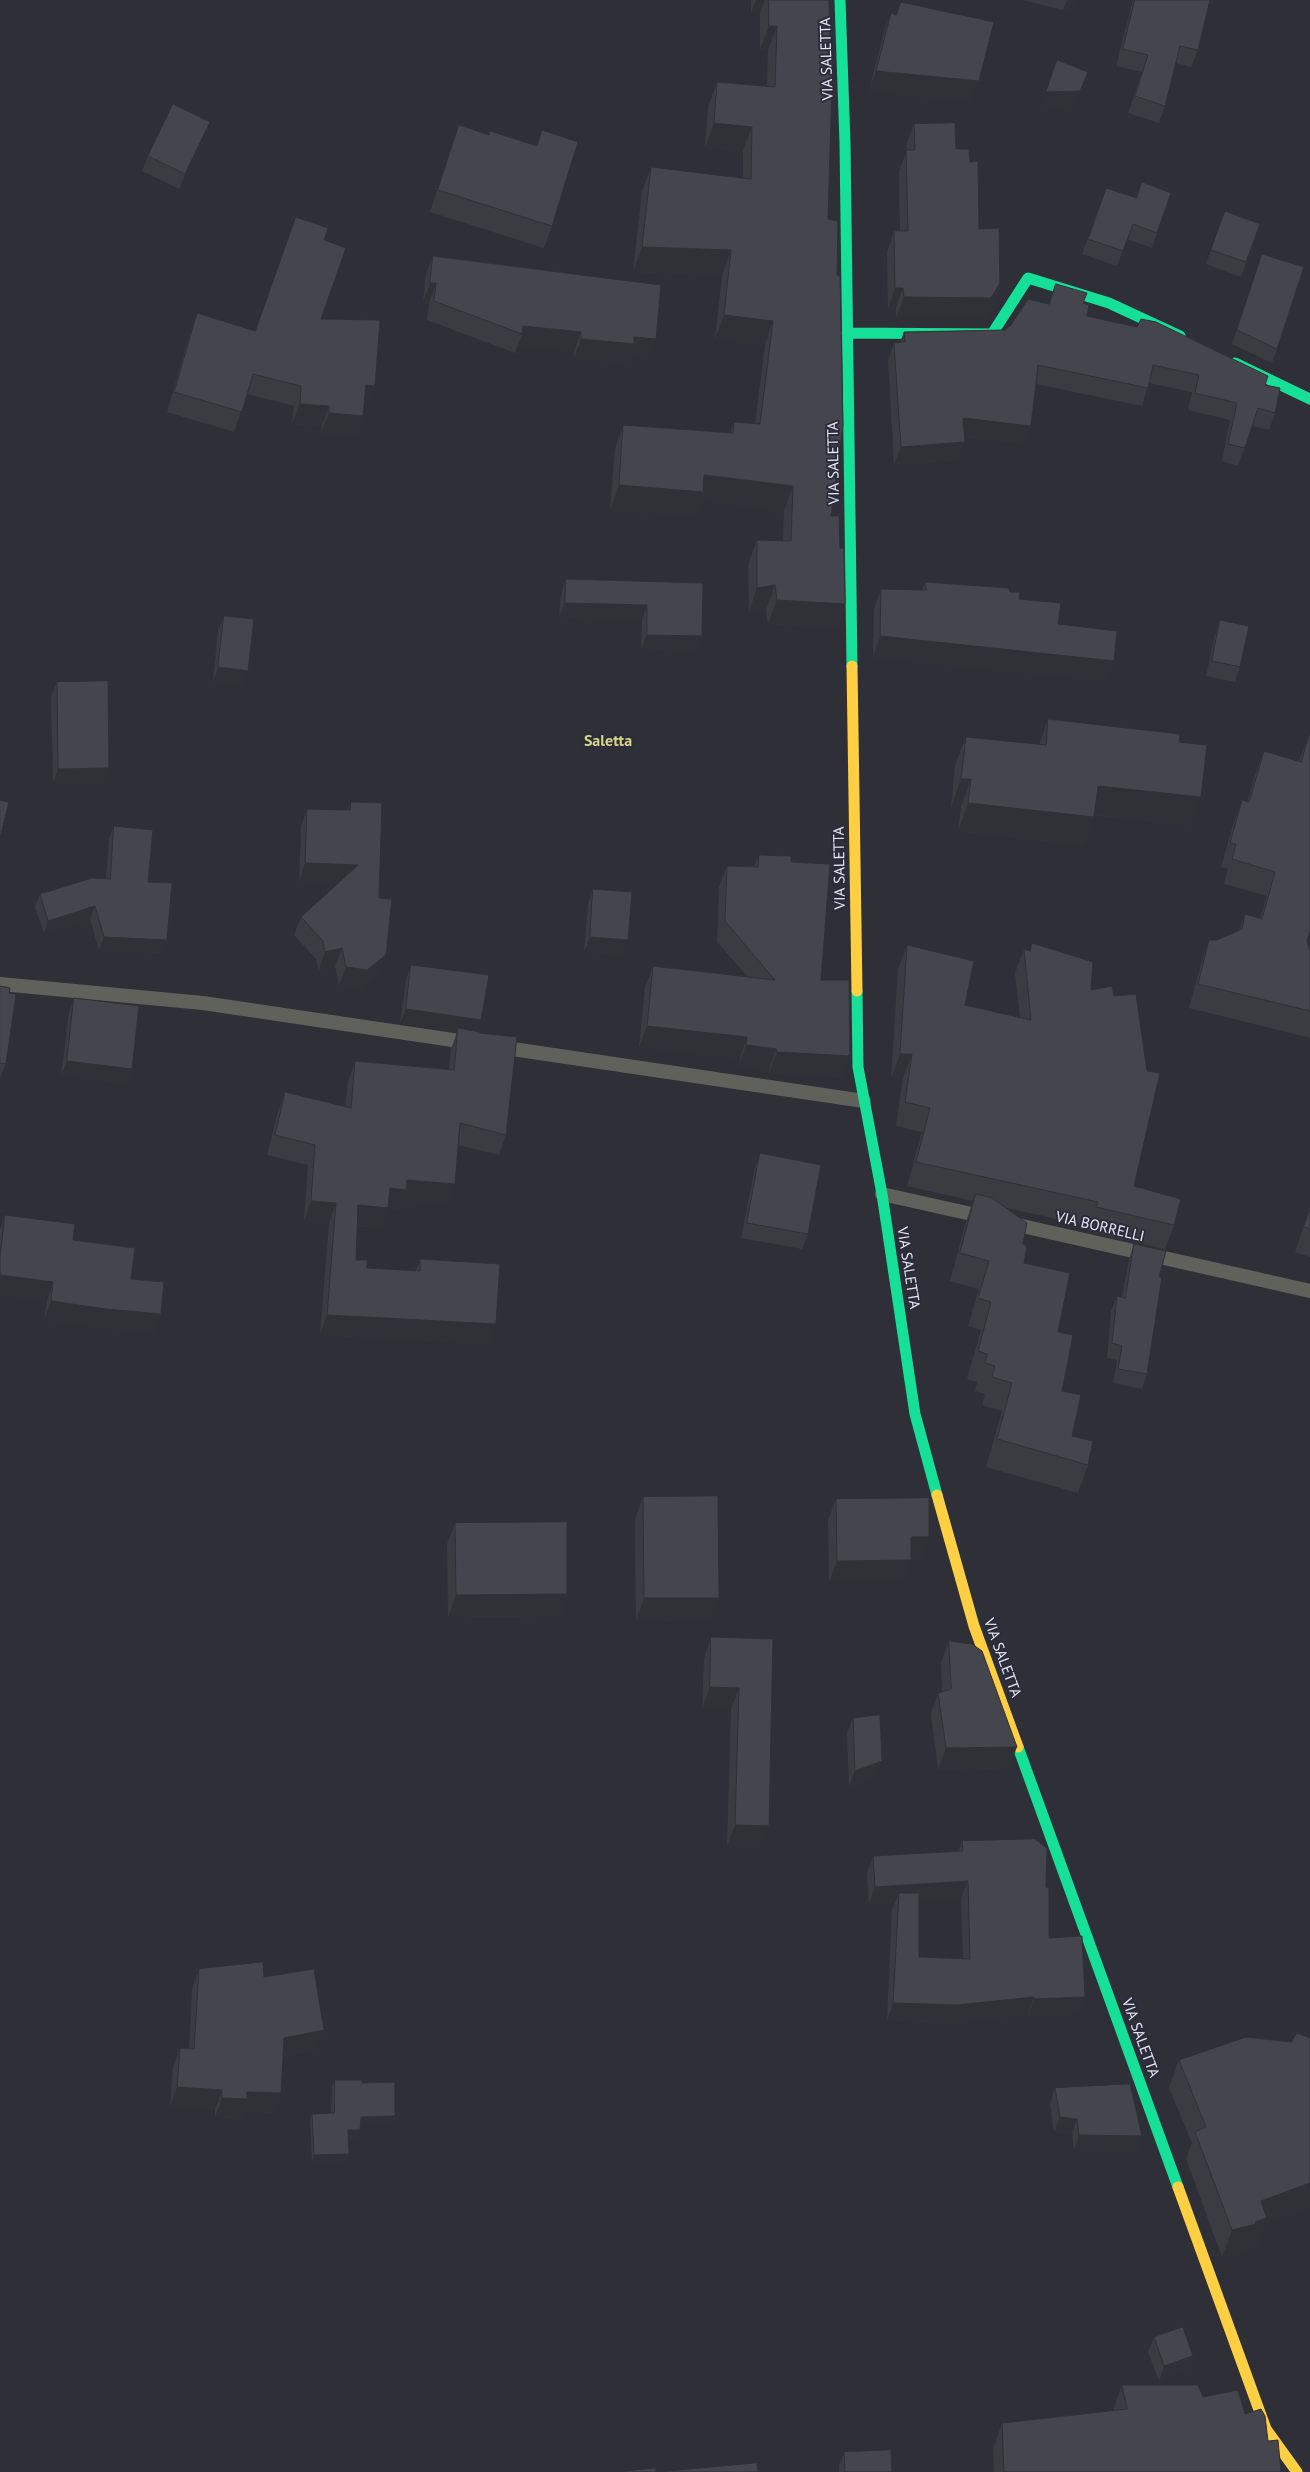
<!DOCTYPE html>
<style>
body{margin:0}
canvas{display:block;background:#2e2f37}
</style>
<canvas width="1310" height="2472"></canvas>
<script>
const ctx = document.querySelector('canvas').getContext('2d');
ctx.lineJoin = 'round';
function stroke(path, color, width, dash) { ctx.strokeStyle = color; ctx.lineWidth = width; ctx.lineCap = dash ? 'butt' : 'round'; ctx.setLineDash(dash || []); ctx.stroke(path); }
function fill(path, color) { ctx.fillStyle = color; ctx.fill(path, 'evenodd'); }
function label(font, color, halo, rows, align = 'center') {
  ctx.font = font + ' "PT Sans",sans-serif'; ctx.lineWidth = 4; ctx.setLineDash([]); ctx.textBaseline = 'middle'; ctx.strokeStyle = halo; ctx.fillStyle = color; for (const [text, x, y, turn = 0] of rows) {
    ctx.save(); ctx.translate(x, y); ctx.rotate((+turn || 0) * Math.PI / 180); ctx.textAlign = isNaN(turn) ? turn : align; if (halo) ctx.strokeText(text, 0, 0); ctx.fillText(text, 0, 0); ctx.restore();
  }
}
stroke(new Path2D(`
 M0 984 203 1003 473 1043
 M499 1047 864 1101
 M882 1194 985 1217
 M1009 1223 1310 1291`), '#60615b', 14);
stroke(new Path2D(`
 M840 0 845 143 852 666
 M847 333 992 334 1028 278 1109 303 1180 336
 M1235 363 1310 399
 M857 991 858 1067 882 1194 915 1414 937 1495
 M1018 1747 1178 2187`), '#16e098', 11);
stroke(new Path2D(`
 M852 666 857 991
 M937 1495 974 1626 1018 1747
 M1178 2187 1266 2429 1297 2472`), '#ffcf43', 11);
fill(new Path2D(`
 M751 0H829L828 219 831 516 840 548 845 604 836 628 768 624 766 610 749 612 748 565 757 540 783 541 784 511 700 500 694 516 610 510 615 449 623 425 730 433 734 422 755 424 765 345 715 339 722 275 633 272 642 192 651 167 743 178V151L705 148 708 107 717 82 767 86 768 50H760V13H751Z
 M1022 0H1078L1074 10H1063Z
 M1133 0H1210L1198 50 1191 67 1176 63 1165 106 1159 123 1128 113 1142 72 1116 66Z
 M891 13 972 101 869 91 884 32Z
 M914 124 956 149 970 162 979 229 1000 283 993 304 984 318H896V308L888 309 887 252 894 231H900L899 171 907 150 906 145Z
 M459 125 489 135 536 146 542 130 552 226 544 248 430 212 451 147Z
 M205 137 179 189 142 171 148 156Z
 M1106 188 1136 198 1171 193 1152 248 1127 239 1117 266 1082 254Z
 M1225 211 1260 224 1241 277 1206 264Z
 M324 240 321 319 368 406 364 405 363 416 356 436 321 433 322 426 292 424 294 406 247 394 234 432 167 412 190 333 197 313 255 331Z
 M1262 254 1277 349 1272 363 1232 344Z
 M433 256 649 358 629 356 627 363 574 358V351L518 345 515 353 427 320 429 303 423 302 426 275Z
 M1083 303 1087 316 1265 385 1275 413 1269 430 1252 426 1238 466 1222 461 1230 420 1188 410 1192 392 1149 383 1142 406 1036 384 1031 426 1025 443 964 437 958 460 894 464 888 360 894 343 900 342 904 332 1005 330 1049 304Z
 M566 579 703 583 702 636 697 651 641 649 642 620 559 617 561 594Z
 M925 582 1010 592 1019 599 1058 624 1107 681 873 657 874 609 881 589 922 590Z
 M224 616 243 685 213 682 218 630Z
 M1220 620 1240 667 1235 682 1206 676 1215 635Z
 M57 682 104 783 53 784 51 697Z
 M1048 719 1179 742 1191 825 1094 815 1084 845 958 831 961 807H951L955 765 966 737 1039 745Z
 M1310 731 1307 941 1310 952V1038L1189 1008 1201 964 1209 940H1217L1239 930 1245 914 1260 918 1267 896 1224 884 1228 869 1221 867 1233 825 1242 800 1247 802 1255 775 1264 751 1299 761Z
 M351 802 379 898 386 955 379 973 360 988 339 985 335 966 319 970 316 959 294 935 301 917 338 883 299 882 301 827 307 809 348 810Z
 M114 826 148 882 167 940 163 953 99 950 90 919 44 933 35 907 40 894 106 879 109 839Z
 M759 855 791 862 821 980 850 1056 842 1077 769 1073V1070L739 1066 740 1058 639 1047 645 987 653 966 747 976 717 942 719 887 727 866 754 867Z
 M593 889 623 955 584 952 588 904Z
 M1032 943 1091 990 1134 1186 1174 1225 1165 1249 1088 1231 1089 1226 1007 1208 1023 1244 1024 1263 1058 1332 1062 1391 1072 1436 1088 1465 1078 1493 986 1467 1002 1411 982 1405 985 1394 975 1391 977 1382 967 1379 981 1330 968 1326 979 1289 950 1281 966 1222 973 1201 907 1186 922 1132 896 1126 903 1078H891L898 969 907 945 965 1005 1020 1018 1015 973 1024 949 1029 951Z
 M411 965 481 1020 477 1031 480 1033 506 1135 499 1155 458 1145 455 1184 447 1204 402 1200 399 1210 388 1209 381 1228 357 1226 356 1260 367 1268 416 1271 420 1259 489 1344 320 1335 329 1223 304 1221 308 1165 267 1155 278 1112 285 1092 345 1107 348 1082 355 1061 449 1069 451 1049 457 1032 400 1023 406 980Z
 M0 986 6 1064 0 1078Z
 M74 998 132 1069 127 1083 61 1075 69 1013Z
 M760 1153 808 1234 802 1249 741 1238 755 1168Z
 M1310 1207V1257L1295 1252Z
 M5 1215 73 1240 131 1279 161 1314 154 1333 99 1327 44 1320 47 1301 0 1294V1229Z
 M1134 1244 1159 1277 1147 1374 1142 1389 1113 1383 1117 1360 1107 1358 1111 1311 1117 1296 1122 1297 1129 1259Z
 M643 1497 711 1619 636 1620 635 1519Z
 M836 1499 929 1537 921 1559H911L903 1582H829L828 1520Z
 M455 1523 567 1594 560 1616 448 1617 447 1544Z
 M711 1637 773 1639 761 1847 727 1846 731 1709H702L704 1659Z
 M949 1641 1009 1768 938 1770 931 1714 938 1693 942 1692 941 1663Z
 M853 1718 876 1776 849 1786 847 1733Z
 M962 1841 1046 1887 1049 1938 1085 1997 1078 2014 1028 2016V2014L951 2023 887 2020 892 1910 895 1903 869 1904 867 1874 873 1856 959 1851ZM961 1899 963 1959 919 1957V1901Z
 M199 1969 264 1977 317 2050 283 2056 281 2093 274 2113 242 2111 240 2118 215 2117V2109L170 2106 173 2067 180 2048H189L192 1989Z
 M1310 2038V2207L1265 2223 1257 2246 1247 2249 1246 2252 1222 2257 1186 2159 1192 2143 1169 2088 1179 2060Z
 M335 2080 362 2083 395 2116 393 2124H361L358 2138H348L349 2154 346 2161 312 2163 310 2121 312 2114 331 2113 332 2087Z
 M1055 2088 1137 2151 1074 2150 1072 2134 1054 2132 1050 2103Z
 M1154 2337 1193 2356 1188 2370 1159 2381 1148 2352Z
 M1122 2385 1203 2397 1245 2414 1268 2441 1281 2472H994L993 2449 1002 2423 1113 2410Z
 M844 2452 892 2472H839V2466Z`), '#3b3c42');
fill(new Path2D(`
 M756 0H765L760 13H751Z
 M1067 0H1078L1074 10H1063Z
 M769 26H777L768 50H760Z
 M876 71 979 81 972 101 869 91Z
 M1088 72 1075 106 1041 107 1046 92Z
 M210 122 205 137 179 189 185 174Z
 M714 123 752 127 743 151 705 148Z
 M642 247 731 250 722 275 633 272Z
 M430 283H436L429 303 423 302Z
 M1000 283 993 304 984 318H896L904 297Z
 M895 288H903L896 308 888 309Z
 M724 315 773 321 765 345 715 339Z
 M523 326 581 332 574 351 518 345 522 334Z
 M634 337 656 339 649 358 629 356 627 363 574 358 581 339Z
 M366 385 375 386 368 406 359 405Z
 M300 404 329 406 322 426 292 424Z
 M329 413 363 416 356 436 321 433Z
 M963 418 1031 426 1025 443 957 436Z
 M965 442 958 460 894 464 901 447Z
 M704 475 793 486 784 511 700 500 694 516 610 510 619 485Z
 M775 585 766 610 749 612 757 588Z
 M777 600 845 604 836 628 768 624Z
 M565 603 647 605 642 620 559 617Z
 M647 635 702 636 697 651 641 649Z
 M880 636 1114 661 1107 681 873 657Z
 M218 667 248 671 243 685 213 682Z
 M109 768 104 783 53 784 58 769Z
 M961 779H971L961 807H951Z
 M1098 786 1201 797 1191 825 1087 814Z
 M968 803 1094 817 1084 845 958 831Z
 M305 863 358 865 351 883 299 882Z
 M95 906 90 919 44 933 48 921Z
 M104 937 167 940 163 953 99 950Z
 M590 937 628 940 623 955 584 952Z
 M342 948 335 966 319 970 325 952Z
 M386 955 379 973 360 988 339 985 346 967Z
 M406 1009 481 1020 476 1035 458 1028 457 1032 400 1023Z
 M647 1026 747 1037 740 1058 639 1047Z
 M746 1045 776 1049 769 1070 739 1066Z
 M777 1052 850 1056 842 1077 769 1073Z
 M900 1054H912L903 1078H891Z
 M67 1061 132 1069 127 1083 61 1075Z
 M407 1180 455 1184 447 1204 402 1200 399 1210 388 1209 381 1228 351 1225 358 1205Z
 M311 1201 336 1203 329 1223 304 1221Z
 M0 1275 53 1282 47 1301 0 1294Z
 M51 1301 161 1314 154 1333 99 1327 44 1320Z
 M327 1315 496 1324 489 1344 320 1335Z
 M911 1537H929L921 1559H903Z
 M911 1560 903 1582H829L837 1561Z
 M567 1594 560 1616 448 1617 456 1595Z
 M644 1598H719L711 1619 636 1620Z
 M710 1687 739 1688 731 1709H702Z
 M1017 1747 1009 1768 938 1770 946 1748Z
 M882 1761 876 1776 849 1786 855 1771Z
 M735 1825 769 1826 761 1847 727 1846Z
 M968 1881 961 1899 898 1903 899 1893 895 1903 869 1904 875 1887Z
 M1034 1997 1028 2014 951 2023 887 2020 893 2003Z
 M1085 1997 1078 2014 1028 2016 1034 1999Z
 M324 2030 317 2050 277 2057 284 2038Z
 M177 2087 222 2090 215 2109 170 2106Z
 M247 2092 281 2093 274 2113 242 2111 240 2118 215 2117 222 2098Z
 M395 2116 393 2124H358L361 2117Z
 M1060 2117 1077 2119 1072 2134 1054 2132Z
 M348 2130H360L358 2138 345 2137Z
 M1079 2135 1142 2136 1137 2151 1074 2150Z
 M349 2154 346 2161 312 2163 314 2155Z
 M1310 2183V2207L1265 2223 1257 2246 1247 2249 1246 2252 1222 2257 1232 2230 1261 2201Z
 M1193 2356 1188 2370 1159 2381 1164 2366Z`), '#303136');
const building = new Path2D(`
 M769 0H829L830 50H833L828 219 838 221 837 275 840 276 843 425 831 516H839L840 548H844L845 604 777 600 775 585 757 588V540L791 541 793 486 704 475 703 492 619 485 623 425 733 433 734 422 760 424 773 321 724 315 731 250 642 247 651 167 751 179 752 127 714 123 717 82 775 87 777 26H769Z
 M1135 0H1210L1198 50 1180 46 1165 106 1135 96 1148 55 1123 49Z
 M901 2 994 22 979 81 876 71 891 13 896 15Z
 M1057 60 1088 72 1080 91 1046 92Z
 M173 104 210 122 185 174 148 156Z
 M955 123 956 149H969L970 162 978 161 979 229 999 228 1000 283 991 298 904 297 903 288H895L894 231H908L906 150H915L914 124Z
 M459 125 489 135 490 131 537 146 542 130 578 142 552 226 438 190Z
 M1142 182 1171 193 1157 233 1133 224 1123 251 1088 239 1106 188 1136 198Z
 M1225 211 1260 224 1246 262 1211 250Z
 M296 217 328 228 324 240 346 248 321 319 380 320 375 386 366 385 363 416 329 413V406L300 404 301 386 253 374 242 412 174 392 197 313 255 331Z
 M1262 254 1304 267 1277 349 1237 330Z
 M433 256 661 285 656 339 634 337V344L581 339V332L523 326 522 334 434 301 436 283H430Z
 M1056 284 1087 293 1083 303 1089 305 1087 316 1137 327 1141 319 1156 322 1268 376 1265 385 1280 388 1275 413 1258 408 1245 448 1228 444 1237 403 1195 393 1199 375 1153 365 1148 388 1038 365 1031 426 963 418 965 442 901 447 894 343 905 342 904 332 1005 330 1011 325 1028 299 1049 304Z
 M566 579 703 583 702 636 647 635V605L565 603Z
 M925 582 1009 588 1010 592H1020L1019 599 1061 603 1058 624 1117 631 1114 661 880 636 881 589 926 590Z
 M224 616 254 619 248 671 218 667Z
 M1220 620 1249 626 1240 667 1212 661Z
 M108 681 109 768 58 769 57 682Z
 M1048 719 1180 734 1179 742 1207 745 1201 797 1098 786 1094 817 968 803 971 779H961L966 737 1046 745Z
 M1310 731V931L1307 941 1310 952V1011L1198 984 1209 940H1217L1242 929 1245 914 1262 919 1275 872 1232 859 1236 844 1230 843 1242 800 1249 802 1264 751 1301 762Z
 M0 800 9 802 0 838Z
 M351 802 382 803 379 898 392 899 386 955 367 970 346 967 342 948 325 952 323 941 301 917 358 865 305 863 307 809 350 810Z
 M114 826 153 830 148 882 172 883 167 940 104 937 95 906 48 921 40 894 92 878 110 879Z
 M759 855 791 856V862L830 864 821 980H849L850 1056 777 1052 776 1049 746 1045 747 1037 647 1026 653 966 775 980 725 921 727 866 758 867Z
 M593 889 632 892 628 940 590 937Z
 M1032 943 1093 962 1091 990 1112 986 1114 996 1136 994 1147 1071 1160 1073 1134 1186 1181 1199 1174 1225 1096 1207 1098 1202 916 1162 930 1108 905 1102 912 1054H900L907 945 974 961 965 1005 1031 1020 1024 949 1030 951Z
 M411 965 489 975 481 1020 406 1009Z
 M0 986 10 988 9 993 16 994 6 1064 0 1063Z
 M74 998 139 1006 132 1069 67 1061Z
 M458 1028 480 1032V1033L517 1037 506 1135 460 1123 455 1184 407 1180 406 1190 390 1188 388 1208 358 1205 356 1260H367V1268L420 1271V1259L500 1264 496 1324 327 1315 336 1203 311 1201 315 1145 275 1135 285 1092 351 1108 355 1061 454 1070Z
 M760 1153 821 1165 808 1234 747 1223Z
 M976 1194 992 1198 1027 1223 1023 1244 1027 1246 1024 1263 1070 1273 1058 1332 1073 1335 1062 1391 1081 1395 1072 1436 1093 1441 1088 1465 997 1439 1012 1383 992 1377 995 1366 985 1363 987 1354 978 1351 991 1302 978 1298 989 1261 960 1253Z
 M1310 1209V1229L1304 1227Z
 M5 1215 75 1224 73 1240 135 1248 131 1279 164 1282 161 1314 106 1309 51 1301 53 1282 0 1275V1258Z
 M1134 1244 1166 1251 1159 1277H1162L1147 1374 1118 1369 1122 1346 1112 1343 1117 1296 1125 1298Z
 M718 1496 719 1598H644L643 1497Z
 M929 1498V1537H911V1560L837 1561 836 1499Z
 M567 1522V1594L456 1595 455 1523Z
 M711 1637 773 1639 769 1826 735 1825 739 1688 710 1687Z
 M949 1641 972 1644 982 1651 1017 1747 946 1748 938 1693 951 1689Z
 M880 1715 882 1761 855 1771 853 1718Z
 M1035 1839 1047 1848 1046 1887 1049 1888V1938L1082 1936 1085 1997 1034 1999V1997L957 2005 893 2003 899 1893H919V1957L970 1959 968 1881 875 1887 873 1856 963 1851 962 1841Z
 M263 1962 264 1977 314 1969 324 2030 284 2038 281 2093 247 2092V2099L222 2098V2090L177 2087 180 2048 194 2049 199 1969Z
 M1297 2033 1310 2038V2183L1261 2201 1267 2218 1255 2222 1256 2224 1232 2230 1195 2132 1206 2127 1179 2060 1246 2037 1291 2042Z
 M335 2080H362V2083L395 2082V2116L361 2117 360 2130H348L349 2154 314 2155 312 2114 334 2113Z
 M1130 2084 1142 2136 1079 2135 1077 2119 1060 2117 1055 2088Z
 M1183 2327 1193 2356 1164 2366 1154 2337Z
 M1122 2385H1198L1203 2397 1238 2390 1245 2414 1261 2409 1265 2416 1268 2441 1278 2440 1281 2472H1004L1002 2423 1127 2409Z
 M891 2450 892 2472H845L844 2452Z
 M757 2463 758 2472H657Z
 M656 2468V2472H618Z`);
fill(building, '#45464d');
stroke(building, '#303136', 1);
label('15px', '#e7e8f3', '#2a2c3b', [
 ["VIA SALETTA",827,59,-92],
 ["VIA SALETTA",834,463,-91],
 ["VIA SALETTA",840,868,-91],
 ["VIA BORRELLI",1100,1227,13],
 ["VIA SALETTA",908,1268,81],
 ["VIA SALETTA",1002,1658,70],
 ["VIA SALETTA",1140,2038,70]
]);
label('bold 16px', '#d8d586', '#2a2c3b', [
 ["Saletta",608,741]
]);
</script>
